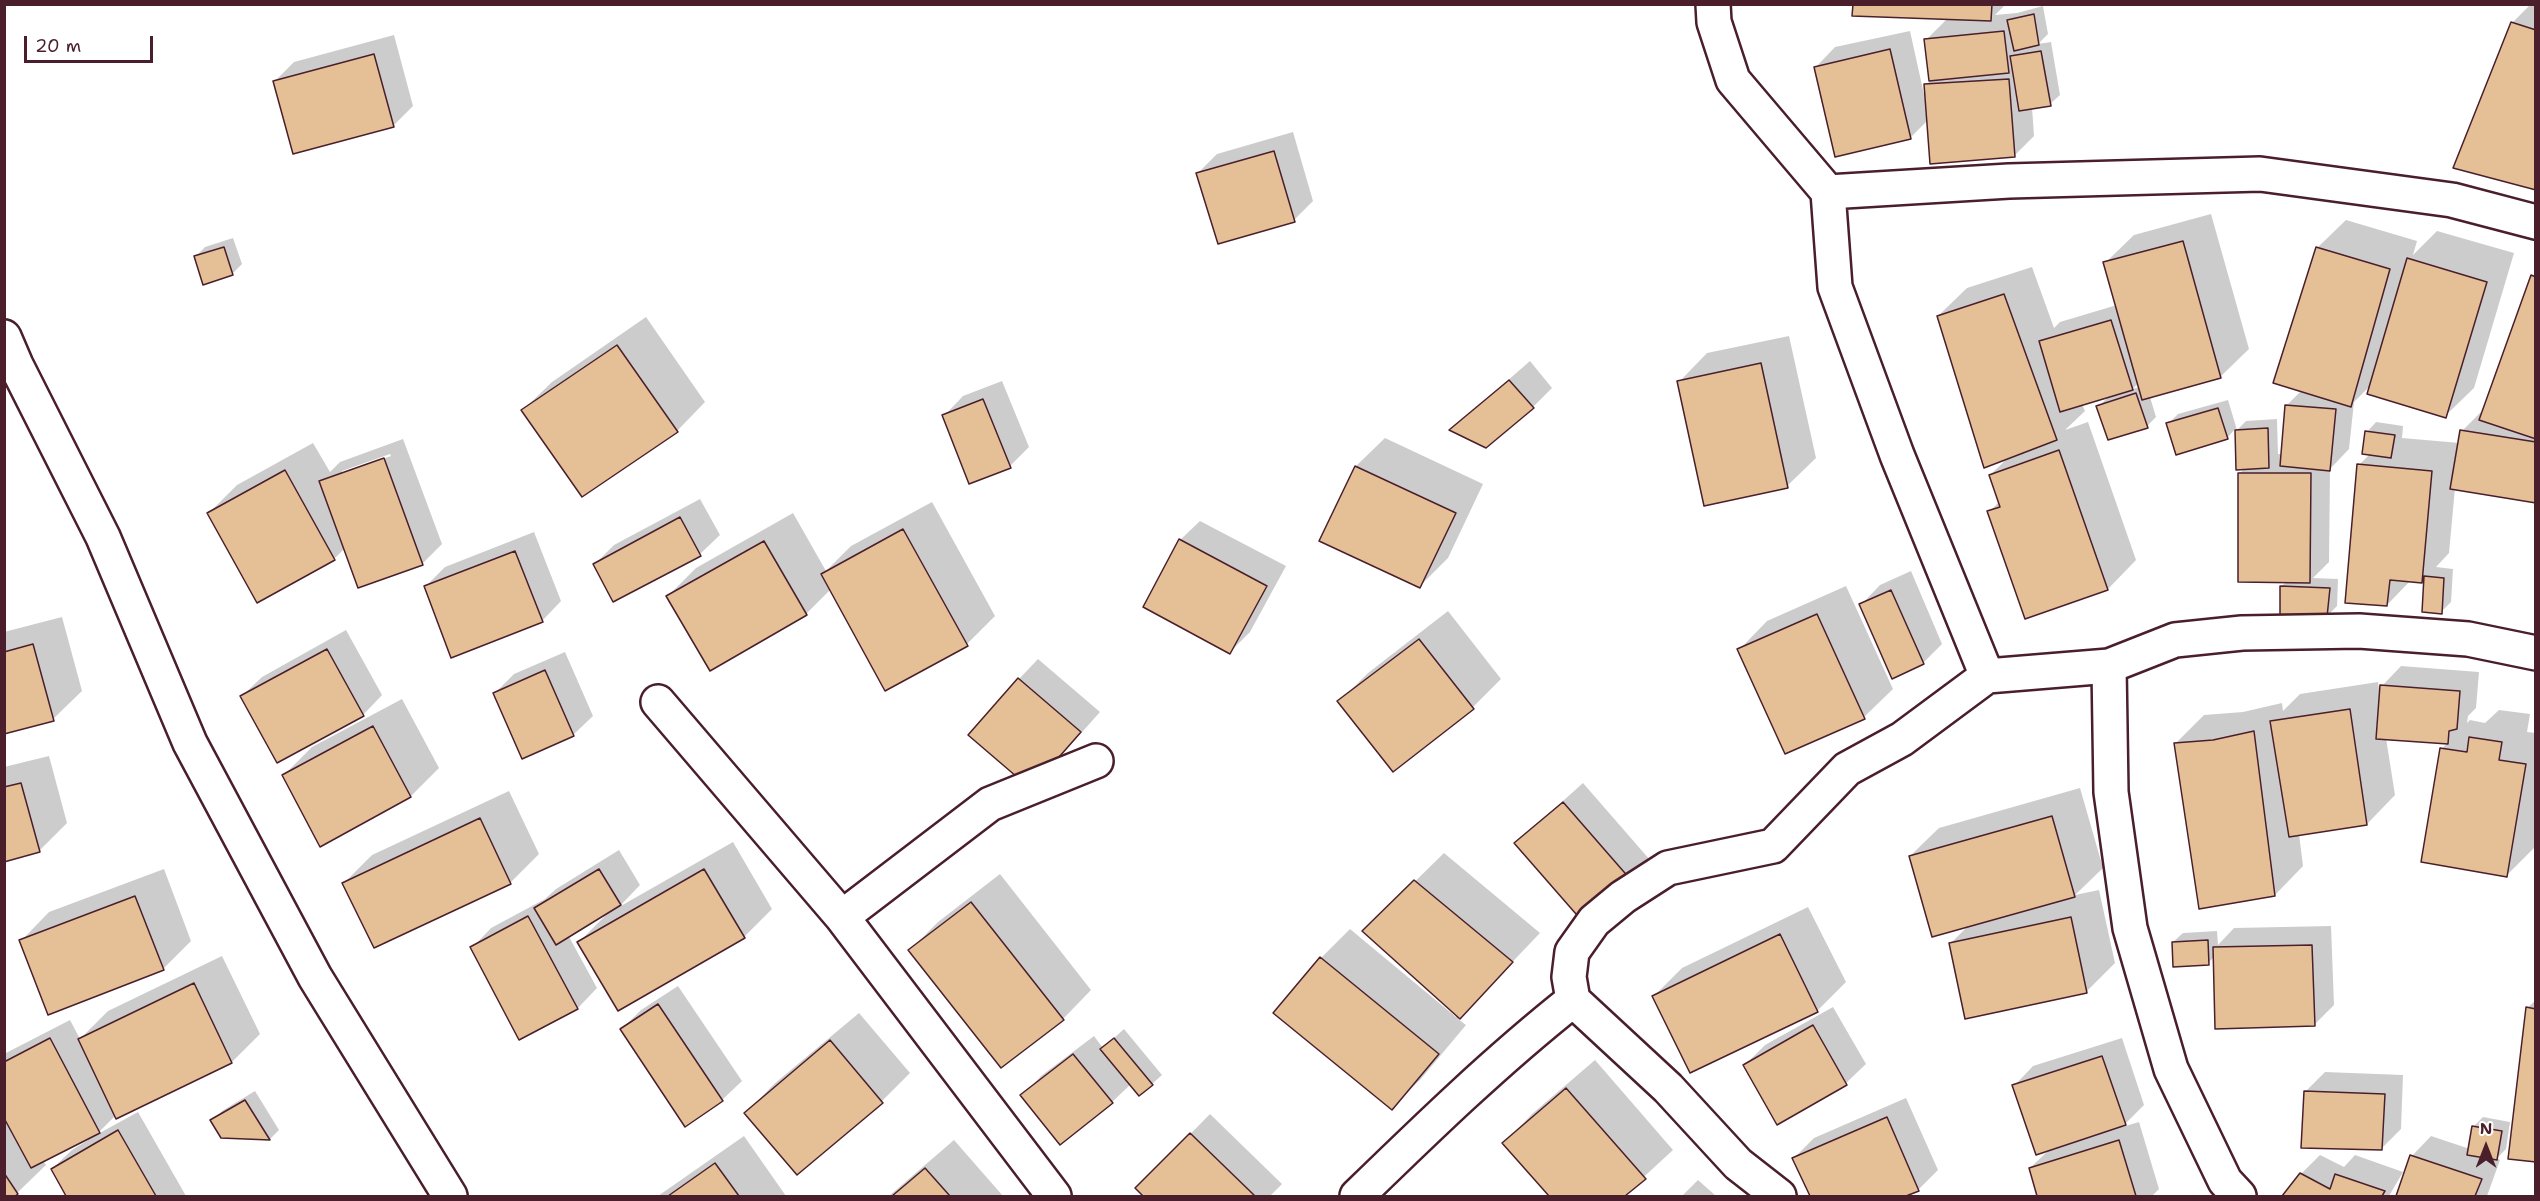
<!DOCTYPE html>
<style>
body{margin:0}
#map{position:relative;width:2540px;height:1201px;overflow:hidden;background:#fff;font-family:"Shantell Sans",sans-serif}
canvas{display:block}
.frame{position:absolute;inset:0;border:6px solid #4a1f2b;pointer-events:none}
.north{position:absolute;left:2456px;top:1117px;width:60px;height:60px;-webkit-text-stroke:4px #fff;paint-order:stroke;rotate:0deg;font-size:16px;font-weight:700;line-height:24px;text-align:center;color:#4a1f2b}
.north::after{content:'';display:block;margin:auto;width:21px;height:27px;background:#4a1f2b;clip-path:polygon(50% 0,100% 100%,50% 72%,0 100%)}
.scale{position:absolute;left:24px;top:36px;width:129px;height:27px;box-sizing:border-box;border:3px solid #4a1f2b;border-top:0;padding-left:8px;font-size:18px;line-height:21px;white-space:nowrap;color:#4a1f2b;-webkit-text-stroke:4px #fff;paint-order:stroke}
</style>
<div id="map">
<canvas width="2540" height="1201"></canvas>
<div class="frame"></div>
<div class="north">N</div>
<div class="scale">20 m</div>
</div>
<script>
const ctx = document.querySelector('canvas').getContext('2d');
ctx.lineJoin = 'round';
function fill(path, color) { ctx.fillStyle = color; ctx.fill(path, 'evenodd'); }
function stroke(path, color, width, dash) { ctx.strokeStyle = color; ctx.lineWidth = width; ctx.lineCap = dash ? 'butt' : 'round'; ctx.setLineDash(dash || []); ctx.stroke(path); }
fill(new Path2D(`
 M1854 4H2006L1995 15 2017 13 2043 6 2048 34 2038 44 2051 42 2060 95 2050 104 2032 107 2034 136 2014 156 1928 120 1910 138 1816 67 1835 47 1910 31 1925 99 1926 85 1931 80 1926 40 1948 18Z
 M2531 4H2536V189L2512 23Z
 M394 35 413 106 394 125 294 152 275 81 294 62Z
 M1293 132 1313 201 1294 220 1198 173 1217 154Z
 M2211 214 2249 349 2220 377 2150 397 2156 417 2147 426 2098 407 2109 396 2082 404 2085 411 2065 430 2088 422 2136 560 2108 589 2026 617 1989 512 2000 501 1990 475 2009 457 1938 316 1967 288 2032 267 2054 328 2060 322 2117 305 2105 263 2134 235ZM2139 383 2140 387 2132 389Z
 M2346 220 2417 241 2413 255 2437 231 2514 253 2474 388 2445 416 2371 385 2354 402 2349 449 2330 469 2329 562 2313 578 2338 579 2337 606 2327 616 2282 586 2287 581 2240 473 2245 468H2238L2236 428 2227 438 2168 424 2178 414 2228 400 2237 430 2246 421 2277 419 2278 454H2282L2287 405 2302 390 2317 248Z
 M233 238 242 264 232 274 196 256 205 247Z
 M2536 273 2535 501 2455 488 2449 553 2436 567 2453 569 2451 602 2441 612 2426 576 2421 581 2411 580 2387 605 2359 465 2370 454 2367 432 2376 422 2403 426 2402 438 2460 443 2462 431 2481 412H2484L2532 276Z
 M646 317 705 402 677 431 523 410 552 382Z
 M1789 336 1816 458 1787 486 1679 382 1707 353Z
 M1530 361 1552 388 1533 407 1452 429Z
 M1002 381 1029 447 1010 466 944 416 963 396Z
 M1385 438 1483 484 1448 558 1420 586 1321 540 1356 466Z
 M403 439 442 544 422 564 345 548 334 559 209 513 237 485 313 443 330 472 340 462ZM390 454 391 456 342 474V471Z
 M700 499 720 535 700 554 614 600 595 564 614 545Z
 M932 502 995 616 967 644 831 589 806 614 668 596 696 568 793 513 826 571 851 546Z
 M1200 521 1286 566 1250 632 1230 652 1180 540Z
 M534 532 561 601 542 621 425 587 445 567Z
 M1911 571 1942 644 1923 663 1861 605 1880 585Z
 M1846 586 1893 689 1864 717 1785 752 1739 650 1767 621Z
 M1448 611 1501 679 1473 707 1339 702 1368 673Z
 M62 617 82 691 53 719 4 732V632Z
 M346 630 382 695 363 715 242 696 262 677Z
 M565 652 593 716 573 735 495 693 514 674Z
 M1038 659 1100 712 1050 768 1019 679Z
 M2401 666 2479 672 2476 708 2468 716 2467 723 2470 720 2485 723 2499 710 2530 714 2527 732 2536 733 2535 847 2507 875 2442 749 2447 743 2386 738 2395 795 2367 824 2299 834 2303 866 2275 895 2176 743 2204 715 2243 712 2282 703 2283 711 2300 694 2378 682 2380 695 2382 686Z
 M402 699 439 768 411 796 321 845 284 775 312 747Z
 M49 756 67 823 39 851 4 860V767Z
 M1583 783 1650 860 1630 879 1516 843Z
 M2080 788 2103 868 2075 895 2099 890 2115 963 2086 992 1950 944 1968 926 1910 856 1939 828Z
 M509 791 539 854 510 883 374 946 344 883 372 855Z
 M733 842 772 909 744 937 579 942 608 913 568 935 597 988 578 1008 520 1038 472 948 491 928 545 899 556 889 619 850 640 885 619 907Z
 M1444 853 1540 933 1458 1019 1466 1025 1420 1080 1391 1108 1275 1013 1321 958 1350 929 1456 1017 1458 1015 1393 903Z
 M164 869 191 941 163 969 21 941 49 912Z
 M1000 874 1091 990 1063 1019 1002 1066 910 950 938 922Z
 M1808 907 1846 982 1817 1011 1690 1071 1654 996 1682 968Z
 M2331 926 2334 1005 2314 1025 2214 957 2208 963 2173 942 2183 933 2217 931 2218 945 2234 928Z
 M222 956 260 1034 232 1062 117 1117 116 1115 96 1135 138 1112 186 1196H68L52 1169 72 1150 88 1140 87 1138 43 1161 46 1165 17 1193 12 1196H4V1054L70 1020 80 1039 108 1011Z
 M678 986 742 1081 722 1100 622 1029 641 1010Z
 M2536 1000V1161L2527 1008Z
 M1833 1007 1866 1064 1846 1083 1778 1123 1745 1065 1765 1045Z
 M859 1013 910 1073 882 1101 797 1173 746 1113 774 1084Z
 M1124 1029 1162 1075 1152 1084H1131L1112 1102 1060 1143 1022 1096 1041 1076 1094 1036 1103 1048Z
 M2122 1038 2144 1105 2122 1127 2139 1122 2159 1189 2152 1196H2039L2030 1168 2049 1150 2014 1086 2033 1066Z
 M1595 1060 1673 1150 1623 1196H1551L1504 1143 1532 1114Z
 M2325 1072 2403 1075 2401 1129 2381 1149 2305 1092Z
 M255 1091 279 1130 270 1139 222 1137 212 1121 222 1111Z
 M1906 1098 1938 1170 1919 1189 1902 1196H1811L1794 1158 1814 1138Z
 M1210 1114 1282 1184 1270 1196H1145L1137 1188Z
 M2483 1117 2510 1122 2506 1149 2497 1158 2500 1160 2487 1196H2397L2412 1156 2431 1136 2470 1149 2473 1127Z
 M744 1136 786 1196H658Z
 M954 1140 1003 1196H889Z
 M2320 1155 2344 1167 2355 1155 2403 1172 2389 1196H2284L2301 1174Z
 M1698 1180 1716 1196H1682Z`), '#0003');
const building = new Path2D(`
 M1853 4H1992L1991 21 1852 16Z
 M2034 14 2039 45 2014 51 2007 20Z
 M2511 22 2536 30V190L2453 168Z
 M2004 31 2009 73 1929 81 1924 39Z
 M1890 49 1911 139 1835 157 1814 67Z
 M2041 51 2051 106 2019 111 2010 56Z
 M374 54 394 127 293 154 273 81Z
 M2009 79 2015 157 1930 164 1924 84Z
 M1274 151 1295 222 1218 244 1196 173Z
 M2183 241 2221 378 2142 400 2103 262Z
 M224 247 233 275 203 285 194 256Z
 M2316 247 2390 269 2351 407 2273 383Z
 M2407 258 2487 282 2446 418 2367 394Z
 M2531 275 2536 277V439L2479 420Z
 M2004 294 2057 440 1984 468 1937 316Z
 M2111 320 2133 390 2060 412 2039 341Z
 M617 345 678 432 582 497 521 410Z
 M1761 363 1788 488 1704 506 1677 381Z
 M1509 380 1534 408 1486 448 1449 430Z
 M2136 393 2148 428 2108 440 2096 406Z
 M983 399 1011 468 969 484 942 415Z
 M2285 405 2336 409 2330 471 2280 466Z
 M2218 408 2228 439 2176 455 2166 423Z
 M2268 428 2269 468 2236 470 2235 430Z
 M2460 430 2536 442V503L2450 489Z
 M2365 431 2395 435 2391 458 2362 454Z
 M2059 450 2108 590 2025 619 1987 511 2000 507 1989 475Z
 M384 458 423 565 358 588 319 481Z
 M2357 464 2432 471 2422 583 2390 580 2387 606 2345 603Z
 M1355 466 1456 513 1420 588 1319 541Z
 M285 470 335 560 257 603 207 513Z
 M2238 473H2311L2310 583 2238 582Z
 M680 517 701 556 613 602 593 564Z
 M903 529 968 646 885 691 821 574Z
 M1179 539 1267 586 1230 654 1143 607Z
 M764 541 807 615 710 671 666 596Z
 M515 551 543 622 451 658 424 586Z
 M2424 576 2444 578 2442 614 2422 612Z
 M2280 586 2330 588 2327 617 2280 615Z
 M1891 590 1924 664 1892 679 1859 604Z
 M1817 614 1865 719 1785 754 1737 649Z
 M1419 639 1474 709 1393 772 1337 701Z
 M33 644 54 721 4 734V652Z
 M327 649 364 716 277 763 240 696Z
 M545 670 574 736 522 759 493 693Z
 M1018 678 1081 732 1031 789 968 735Z
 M2380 685 2460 691 2457 729 2449 731 2448 744 2376 739Z
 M2350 709 2367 825 2289 837 2270 721Z
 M373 726 411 797 320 847 282 775Z
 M2254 731 2275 896 2199 909 2174 743 2213 740Z
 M2469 737 2502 742 2499 760 2526 764 2507 877 2421 862 2440 748 2467 752Z
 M21 783 40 852 4 862V787Z
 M1563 802 1631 880 1583 922 1514 843Z
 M2052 816 2075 897 1932 937 1909 856Z
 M480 818 511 884 374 948 342 883Z
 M599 869 621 905 556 945 534 908Z
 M704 869 745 938 618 1011 577 942Z
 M1414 880 1513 962 1460 1019 1362 931Z
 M135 896 164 970 48 1015 19 940Z
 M971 902 1064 1020 1001 1068 908 950Z
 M528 916 578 1009 519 1040 470 947Z
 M2071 917 2087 993 1965 1019 1949 943Z
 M1780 934 1818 1012 1690 1073 1652 996Z
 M2208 940 2209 965 2173 967 2172 942Z
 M2312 945 2315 1026 2215 1029 2213 947Z
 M1320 957 1439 1054 1392 1110 1273 1013Z
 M194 983 232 1063 116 1119 78 1039Z
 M658 1004 723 1101 685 1127 620 1029Z
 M2526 1007 2536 1009V1162L2508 1159Z
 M1813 1025 1847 1085 1777 1125 1743 1065Z
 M50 1038 100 1133 31 1168 4 1118V1062Z
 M1114 1038 1153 1085 1139 1096 1100 1049Z
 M830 1040 883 1103 797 1175 744 1113Z
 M1073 1054 1113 1103 1060 1145 1020 1095Z
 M2102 1056 2126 1125 2036 1155 2012 1085Z
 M1566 1088 1646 1179 1625 1196H1549L1502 1143Z
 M2304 1091 2385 1094 2382 1150 2301 1148Z
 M245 1100 270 1140 221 1138 210 1120Z
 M1887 1117 1919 1191 1906 1196H1810L1792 1158Z
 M2472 1126 2502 1131 2497 1160 2467 1155Z
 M118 1130 156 1196H66L51 1169Z
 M1190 1133 1255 1196H1143L1135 1188Z
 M2119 1140 2136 1196H2037L2029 1168Z
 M2410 1155 2482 1179 2475 1196H2396Z
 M715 1163 739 1196H668Z
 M925 1168 950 1196H892Z
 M4 1173 18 1194 15 1196H4Z
 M2300 1173 2330 1189 2335 1174 2385 1191 2382 1196H2282Z`);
fill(building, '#e5bf96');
stroke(building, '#4a1f2b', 1.5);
const minor = new Path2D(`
 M1713 4 1714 22 1733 80 1828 192 1835 287 1897 455 1987 676
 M1828 192 2009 181 2260 174 2452 200 2536 222
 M4 337 16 365 103 537 190 743 315 977 450 1196
 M2109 666 2111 792 2130 928 2171 1069 2225 1181 2239 1196
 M658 702 842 917 1054 1196
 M842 917 990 804 1096 761
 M1357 1196C1427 1128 1496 1061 1573 1000
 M1779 1196 1738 1164 1668 1088 1573 1000 1569 977 1572 952 1594 921 1623 897 1668 868 1773 846 1847 769 1902 739 1987 676 2109 666 2175 640 2242 633 2359 631 2468 639 2536 653`);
stroke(minor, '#4a1f2b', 38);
stroke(minor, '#fff', 33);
</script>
